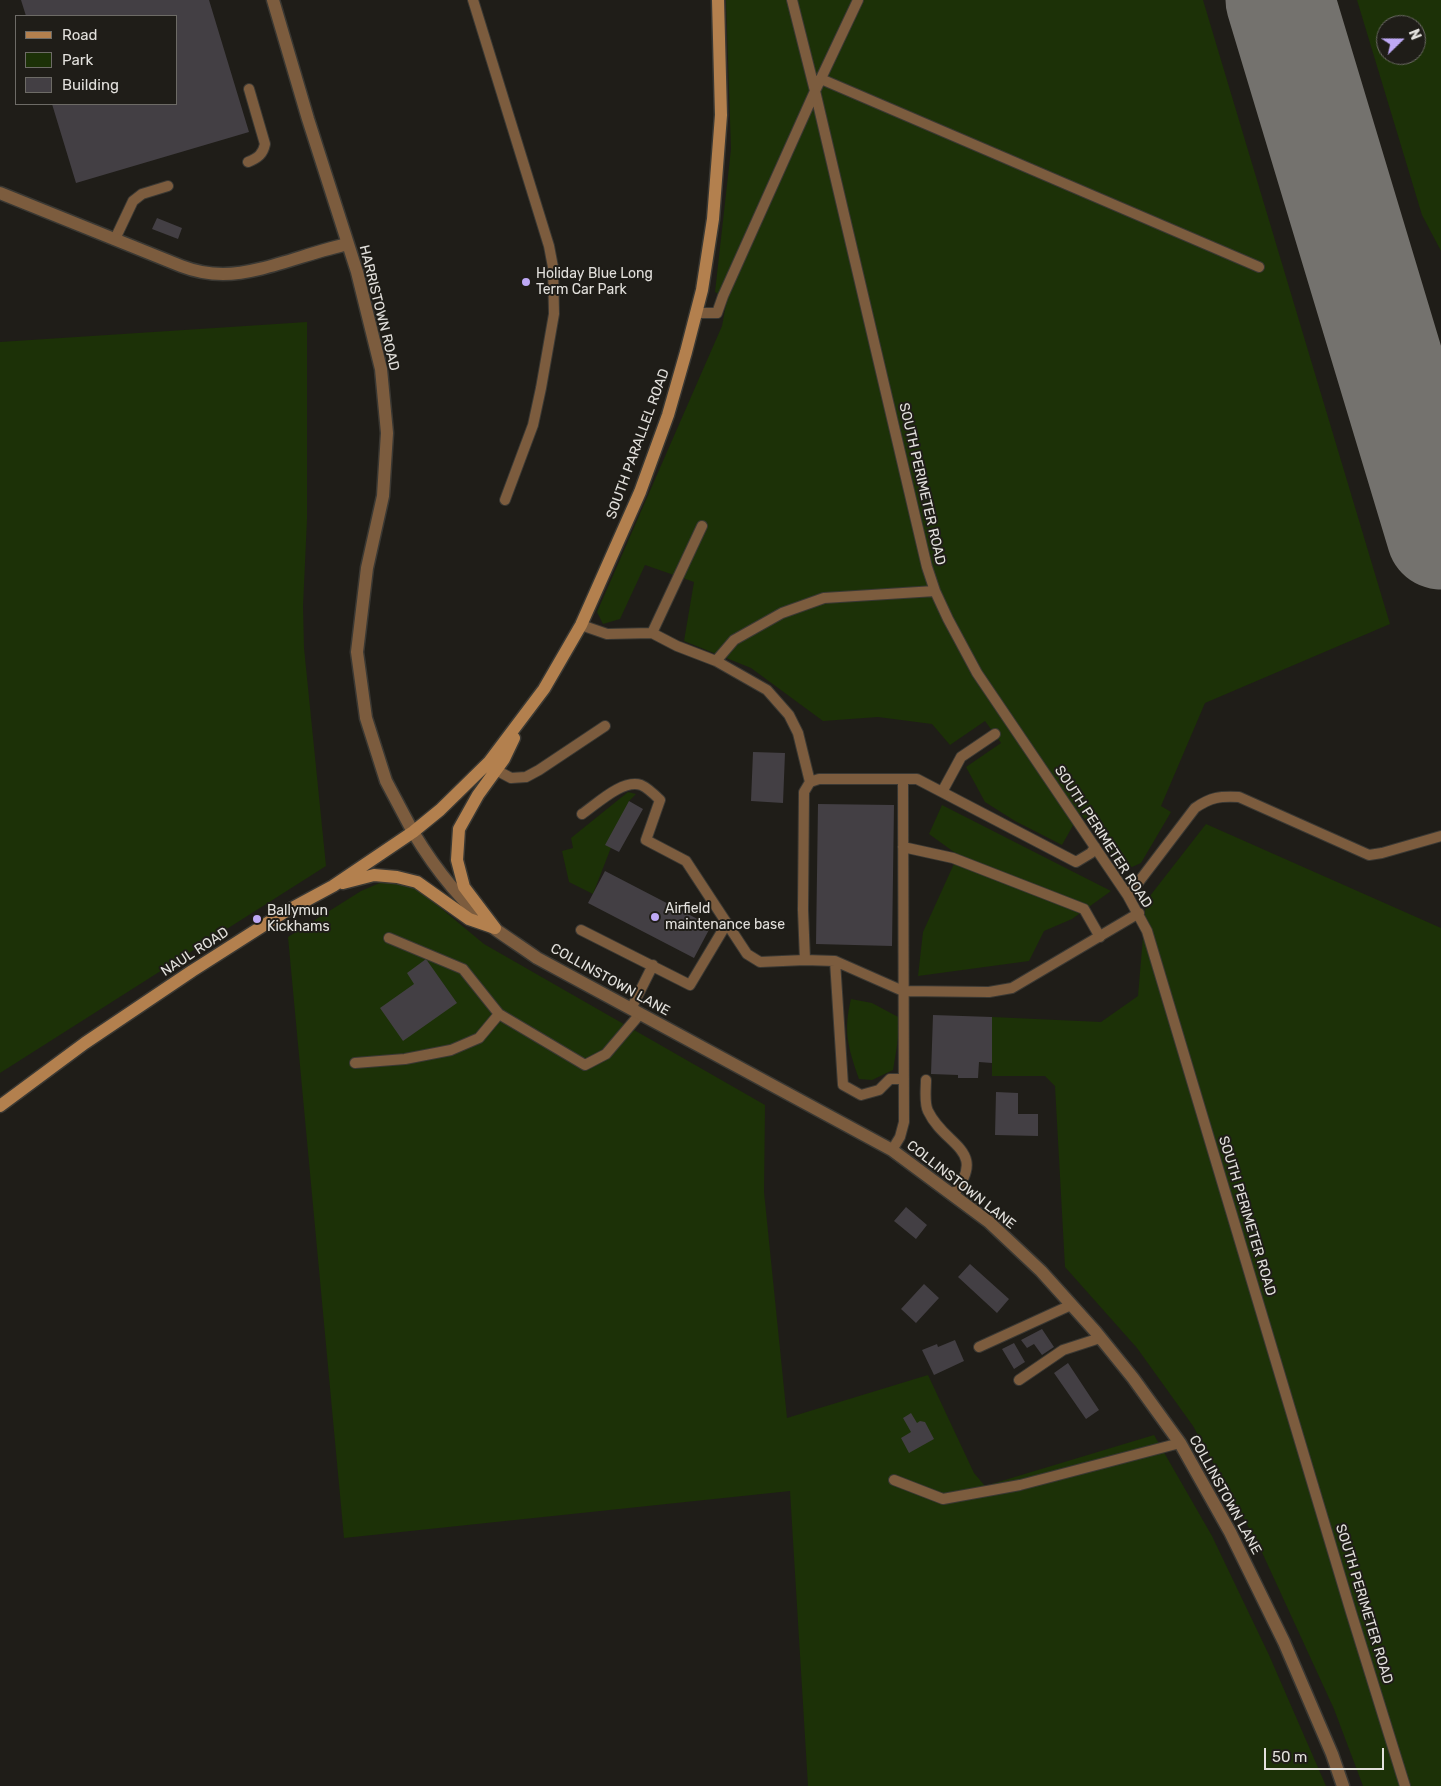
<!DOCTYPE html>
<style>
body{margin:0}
#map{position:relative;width:1441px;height:1786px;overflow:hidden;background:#1f1d18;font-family:Rubik,sans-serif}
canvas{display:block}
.legend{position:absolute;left:15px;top:15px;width:162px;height:90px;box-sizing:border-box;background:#1f1d18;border:1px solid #6d6b66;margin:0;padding:6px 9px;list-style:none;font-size:15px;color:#e2e0dc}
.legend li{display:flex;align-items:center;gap:10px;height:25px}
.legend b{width:25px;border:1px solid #6d6b66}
.north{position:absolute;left:1376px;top:15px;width:50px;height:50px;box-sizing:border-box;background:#1f1d18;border:1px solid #6d6b66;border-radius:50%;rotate:68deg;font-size:14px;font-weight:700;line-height:20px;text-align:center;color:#e2e0dc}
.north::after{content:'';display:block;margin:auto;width:18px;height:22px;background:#bea9f5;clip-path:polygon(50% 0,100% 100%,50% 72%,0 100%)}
.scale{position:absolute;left:1264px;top:1748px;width:120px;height:22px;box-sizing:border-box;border:2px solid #e2e0dc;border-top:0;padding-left:6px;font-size:15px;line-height:18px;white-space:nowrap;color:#e2e0dc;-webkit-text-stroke:4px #1f1d18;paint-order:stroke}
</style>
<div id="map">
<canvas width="1441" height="1786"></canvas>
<ul class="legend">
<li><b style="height:6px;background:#b3804e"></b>Road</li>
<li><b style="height:14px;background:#1c3107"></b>Park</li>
<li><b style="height:14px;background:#433f44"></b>Building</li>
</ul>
<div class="north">N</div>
<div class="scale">50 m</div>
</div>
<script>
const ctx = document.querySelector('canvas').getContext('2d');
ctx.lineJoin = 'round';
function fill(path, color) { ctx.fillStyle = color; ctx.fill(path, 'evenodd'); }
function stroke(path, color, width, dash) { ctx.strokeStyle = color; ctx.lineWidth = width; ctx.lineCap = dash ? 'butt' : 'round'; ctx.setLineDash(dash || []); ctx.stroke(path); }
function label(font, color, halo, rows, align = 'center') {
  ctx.font = font + ' Rubik,sans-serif'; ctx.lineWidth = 4; ctx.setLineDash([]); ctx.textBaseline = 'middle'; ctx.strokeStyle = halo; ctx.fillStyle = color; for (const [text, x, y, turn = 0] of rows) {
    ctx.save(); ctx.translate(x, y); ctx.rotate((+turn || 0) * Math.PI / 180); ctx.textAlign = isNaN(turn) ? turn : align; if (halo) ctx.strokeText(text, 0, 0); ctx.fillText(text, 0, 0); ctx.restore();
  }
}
fill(new Path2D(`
 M726 0H1203L1390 624 1205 703 1161 806 1171 812 1141 863 1132 867 1121 866 1080 813 1062 845 1015 821 985 802 966 767 1001 743 985 721 950 745 932 724 878 717 823 721 751 668 684 641 694 582 645 565 620 619 603 624 597 612 722 326 727 299 715 292 731 149Z
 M1357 0H1441V251L1422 215ZM1386 25H1416V55H1386Z
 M307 322V519L303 606 304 648 326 866 0 1073V342Z
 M628 792 636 794 629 801 593 894 569 882 562 851 573 848 571 838Z
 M942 805 1111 891 1072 919 1044 931 1029 961 918 976 923 932 958 855 929 834Z
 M1206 824 1441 928V1786H1363L1334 1709 1260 1548 1193 1426 1137 1348 1065 1267 1055 1086 1045 1076H992V1017L1101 1022 1138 996 1146 901Z
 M382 882 413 885 484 944 765 1105 764 1192 787 1418 928 1375 974 1473 985 1486 1154 1435 1212 1536 1269 1655 1326 1786H808L790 1491 344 1538 288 937 361 891Z
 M851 999 872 1003 900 1018 897 1046 893 1070 872 1080 859 1079C848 1047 843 1032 851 999Z`), '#1c3107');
stroke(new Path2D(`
 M1280 0 1441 535`), '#74726e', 109);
fill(new Path2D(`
 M21 0H209L249 132 76 183 52 104H176V16H26Z
 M157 218 182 228 178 239 152 229Z
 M753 752 785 753 783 803 751 801Z
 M629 801 643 809 619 852 605 845Z
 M818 804 894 805 892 946 816 944Z
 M605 871 711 926 694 958 588 903Z
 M426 959 457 1003 403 1041 380 1008 414 984 407 973Z
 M933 1015 992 1017V1063L979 1062 978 1078H958V1075L931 1074Z
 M996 1092 1018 1093V1114H1038V1136L995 1135Z
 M906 1207 927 1225 916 1239 894 1221Z
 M970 1264 1009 1299 997 1313 958 1277Z
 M924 1284 939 1298 916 1323 901 1309Z
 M1042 1329 1054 1347 1042 1355 1034 1344 1027 1348 1021 1340Z
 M955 1340 964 1361 934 1375 922 1350 937 1344 938 1347Z
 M1014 1343 1025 1362 1014 1369 1002 1349Z
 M1068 1363 1099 1410 1086 1419 1054 1373Z
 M911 1413 917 1423 920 1421 925 1422 934 1439 909 1453 901 1438 911 1432 903 1418Z`), '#433f44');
const service = new Path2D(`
 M473 0 549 246 553 267 554 314 541 388 533 425 505 500
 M792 0 815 91 927 567 935 591 948 619 977 673 1128 896 1147 931 1351 1612 1405 1786
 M821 79 1259 267
 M248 162C258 158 263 154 265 144L249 89
 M115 239 133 201 142 194 168 186
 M696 313H717L723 296 815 91 858 0
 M581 625 607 634 652 633 677 646 716 661 767 690 789 715 798 733 810 782
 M652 633 702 526
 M716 661 734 640 782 613 824 598 935 591
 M496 770 511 778 526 777 539 770 605 726
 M942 792 961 757 995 734
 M582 814C597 804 622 779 641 785 648 788 655 795 660 800L646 840 686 861 747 954 760 962 805 960 803 910 804 792 810 782 819 779H917L1076 862 1091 853 1095 847
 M903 847 953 858 1084 909 1100 937
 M1128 896 1195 808C1211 797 1220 796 1239 797L1369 855 1382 853 1441 836
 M581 930 690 985 727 923
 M389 938 463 969 499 1014 585 1065 606 1054 640 1014
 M805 960 835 961 903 991 989 992 1012 988 1139 913
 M835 961 843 1085 861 1095 879 1090 890 1079H904
 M631 1009 653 965
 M355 1063 405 1059 451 1050 479 1038 499 1014
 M926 1080C926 1089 924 1103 928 1111 945 1147 989 1149 953 1195
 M892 1150 900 1137 904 1122 903 779
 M979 1347 1071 1305
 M1019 1380 1063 1350 1100 1338
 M894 1480 943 1499 1020 1485 1180 1443`);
const minor = new Path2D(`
 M273 0 308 119 357 272 381 369 387 433 383 496 367 568 357 652 366 718 386 781 413 832
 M0 193 181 266C194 271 208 274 223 274 261 274 309 252 348 244`);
const tertiary = new Path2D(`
 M413 832C434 867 463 904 495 929 509 939 523 948 537 958L892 1150 989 1222 1041 1271 1095 1331 1133 1378 1180 1443 1230 1532 1284 1642 1332 1754 1343 1786`);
const secondary = new Path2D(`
 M343 883 374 875 397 877 417 882 469 919 495 928
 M495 928 464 887 457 860 459 829 478 795 504 759 514 738
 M0 1106 85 1043 192 971 283 913 333 886 413 832 440 810 489 762 544 689 581 625 640 492 668 415 686 352 702 290 713 219 721 115 718 0`);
stroke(service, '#3a3833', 12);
stroke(minor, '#3a3833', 15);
stroke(tertiary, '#3a3833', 15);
stroke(secondary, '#3a3833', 15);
stroke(service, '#7c5c3e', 10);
stroke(minor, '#7c5c3e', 12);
stroke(tertiary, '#7c5c3e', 12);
stroke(secondary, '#b3804e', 12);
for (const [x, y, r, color] of [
 [526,282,5,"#bea9f5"],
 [655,917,5,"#bea9f5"],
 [257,919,5,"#bea9f5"]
]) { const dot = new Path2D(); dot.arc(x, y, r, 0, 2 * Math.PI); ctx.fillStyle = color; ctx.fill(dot); stroke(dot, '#1f1d18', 2); }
label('14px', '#e2e0dc', '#1f1d18', [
 ["Holiday Blue Long",536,274],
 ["Term Car Park",536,290],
 ["Airfield",665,909],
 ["maintenance base",665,925],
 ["Ballymun",267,911],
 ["Kickhams",267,927]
], 'left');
label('14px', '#e2e0dc', '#1f1d18', [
 ["HARRISTOWN ROAD",379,308,76],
 ["SOUTH PARALLEL ROAD",638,444,-70],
 ["SOUTH PERIMETER ROAD",922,484,77],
 ["SOUTH PERIMETER ROAD",1103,837,57],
 ["NAUL ROAD",195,952,-33],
 ["COLLINSTOWN LANE",610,980,29],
 ["COLLINSTOWN LANE",961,1185,38],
 ["SOUTH PERIMETER ROAD",1247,1216,73],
 ["COLLINSTOWN LANE",1225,1495,61],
 ["SOUTH PERIMETER ROAD",1364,1604,73]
]);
</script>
